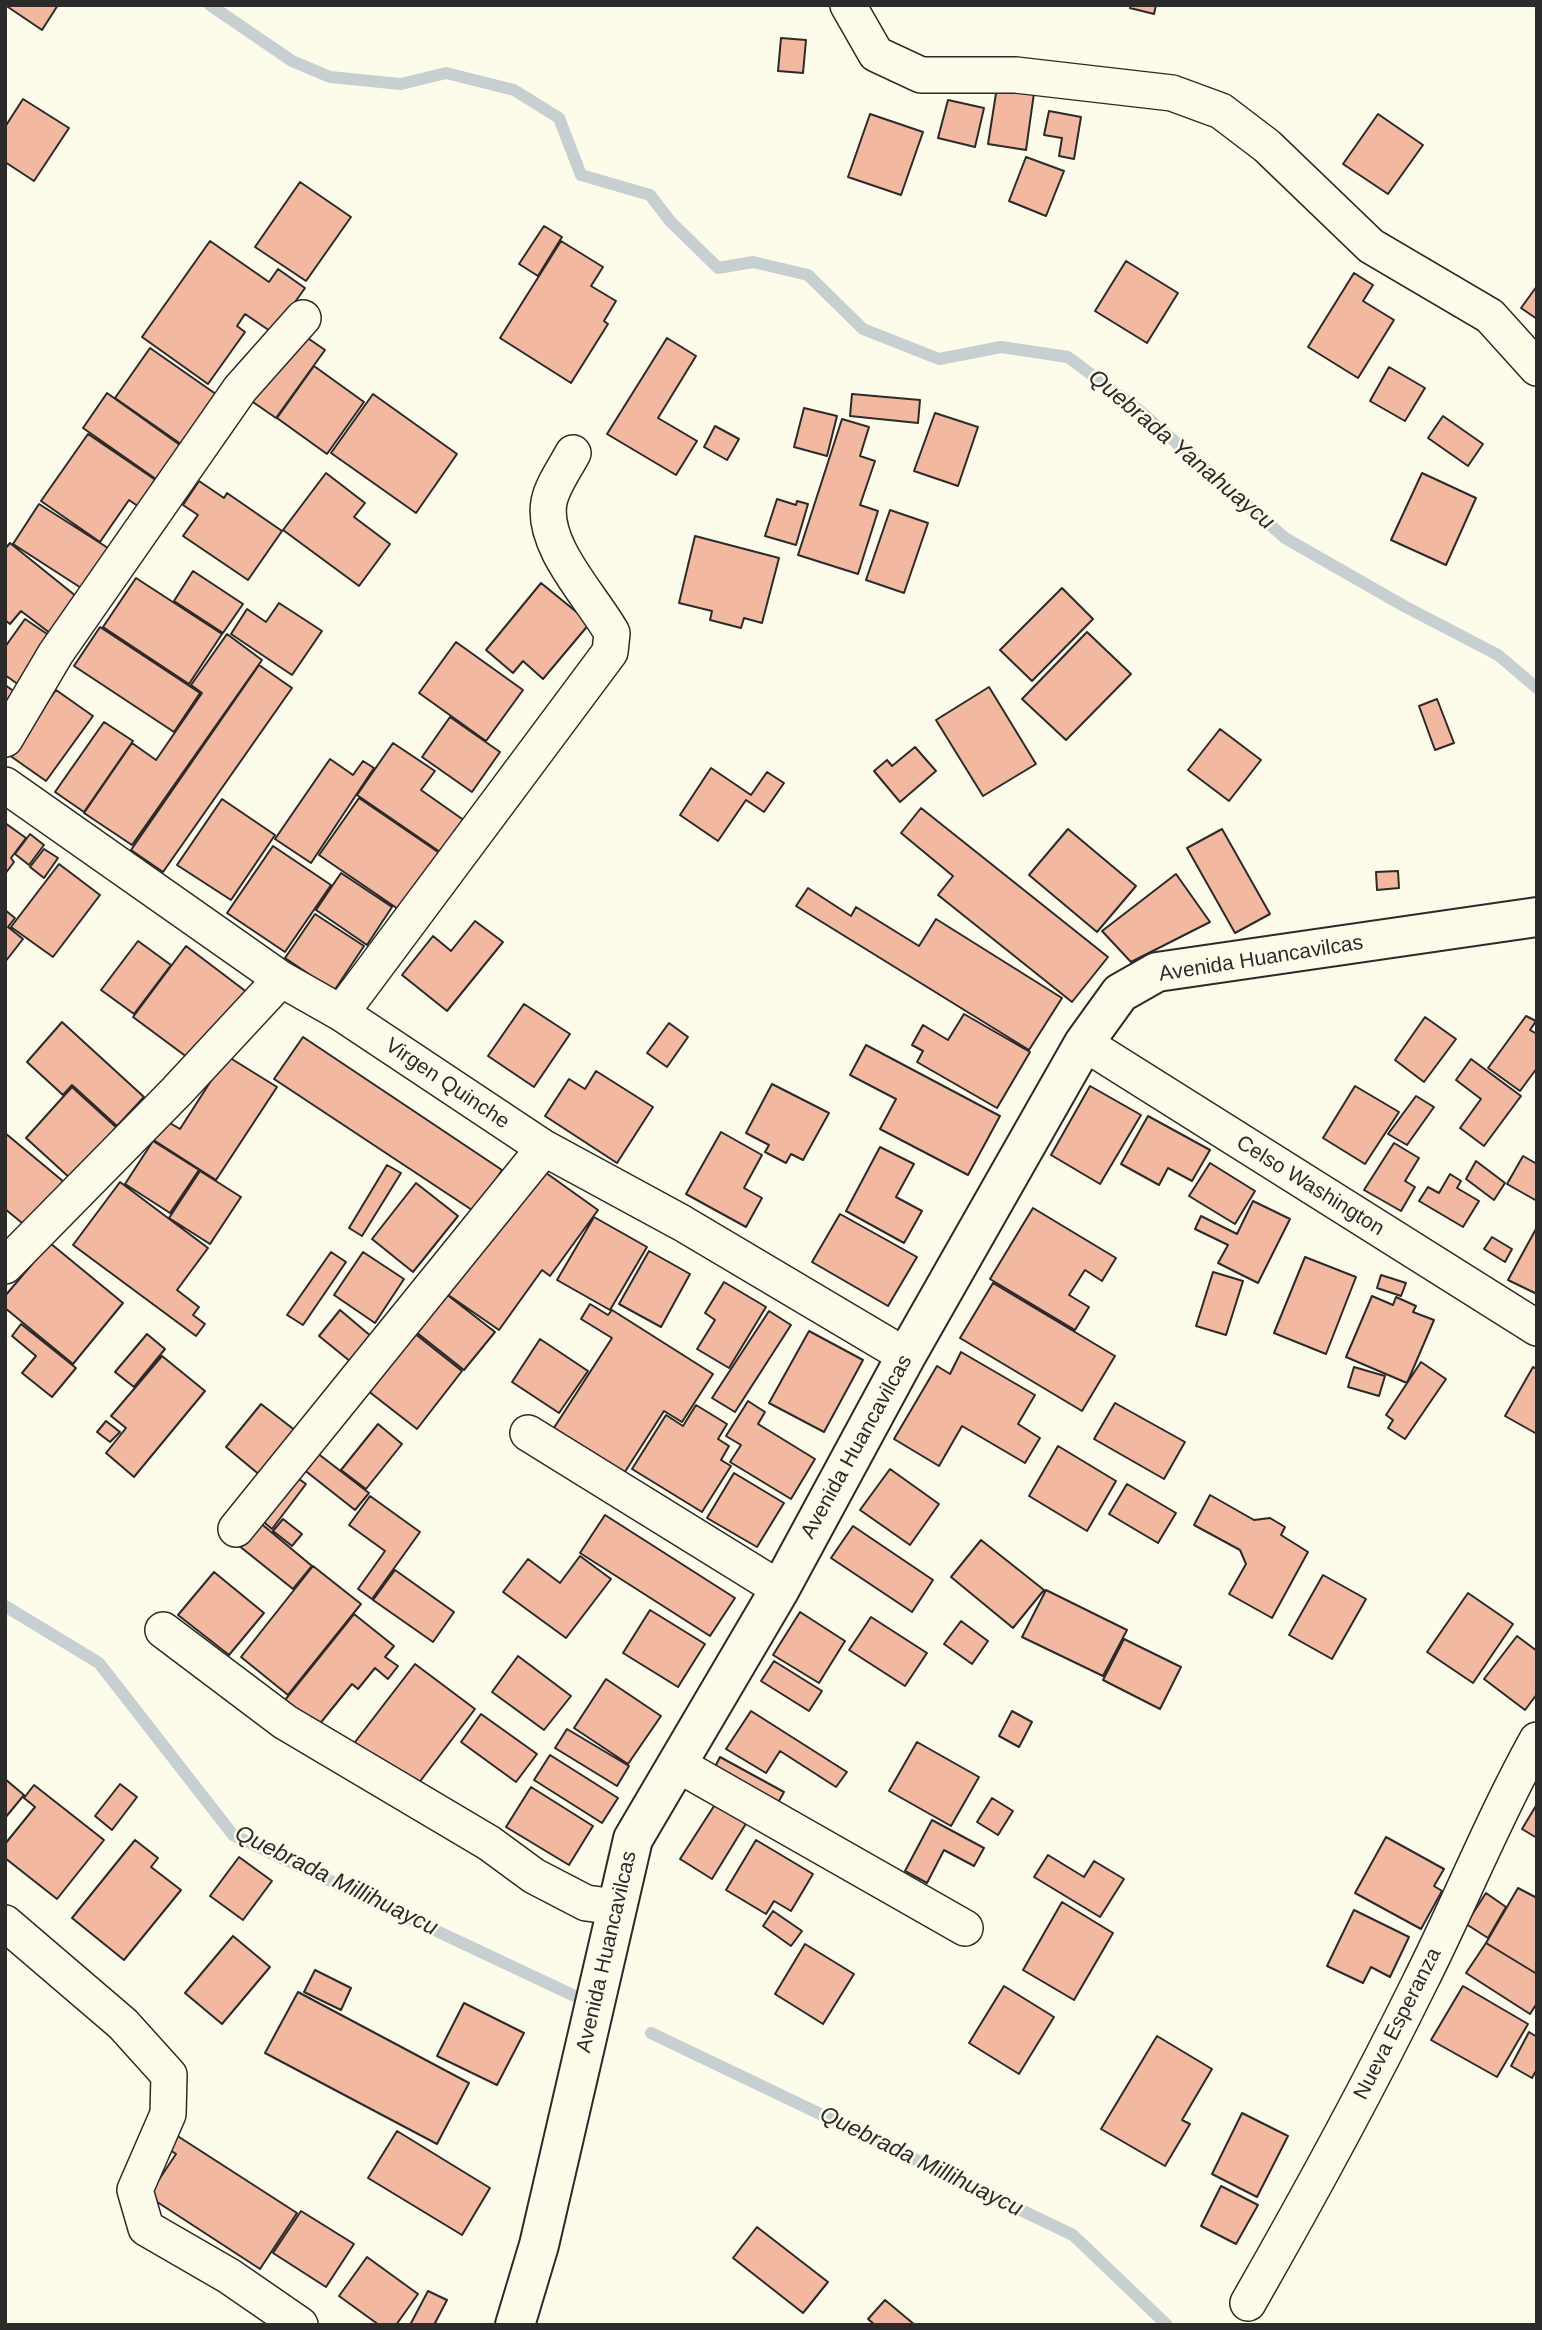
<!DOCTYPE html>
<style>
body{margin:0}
#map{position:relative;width:1542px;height:2330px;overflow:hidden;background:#fdfbea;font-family:Arial,sans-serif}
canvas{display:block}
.frame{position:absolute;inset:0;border:7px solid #2b2b2b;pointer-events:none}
</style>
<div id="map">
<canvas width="1542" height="2330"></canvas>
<div class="frame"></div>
</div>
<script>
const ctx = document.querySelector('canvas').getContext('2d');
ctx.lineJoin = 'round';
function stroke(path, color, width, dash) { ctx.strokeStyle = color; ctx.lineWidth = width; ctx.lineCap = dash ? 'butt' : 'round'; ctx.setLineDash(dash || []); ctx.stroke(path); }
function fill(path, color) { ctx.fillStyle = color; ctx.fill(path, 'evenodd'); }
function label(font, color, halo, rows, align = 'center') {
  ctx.font = font + ' Arial,sans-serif'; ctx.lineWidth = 5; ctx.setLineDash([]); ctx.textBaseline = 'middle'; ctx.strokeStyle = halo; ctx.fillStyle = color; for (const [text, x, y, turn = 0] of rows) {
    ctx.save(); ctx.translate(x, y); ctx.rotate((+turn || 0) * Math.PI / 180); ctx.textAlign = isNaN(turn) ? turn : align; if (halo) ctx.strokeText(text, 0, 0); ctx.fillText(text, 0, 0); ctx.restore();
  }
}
stroke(new Path2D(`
 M210 5 292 61 330 77 401 84 446 73 514 90 559 118 581 175 650 195 670 221 718 268 753 262 808 275 863 329 939 359 1001 347 1068 357 1140 411 1285 538 1404 606 1498 655 1537 688
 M5 1606 99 1663 233 1835 581 1999
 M651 2033 1073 2235 1167 2325`), '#c7d0d0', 12);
const building = new Path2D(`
 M5 5H58L42 30Z
 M1131 5H1156L1154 14 1130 8Z
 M781 38 806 40 803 73 778 71Z
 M997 87 1034 93 1026 150 988 144Z
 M23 99 69 128 34 181 5 162V127Z
 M948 100 984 108 975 147 938 138Z
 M1049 111 1081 117 1074 159 1059 156 1062 138 1044 135Z
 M870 114 923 132 901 195 848 177Z
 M1378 114 1423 145 1388 194 1343 164Z
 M1026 157 1064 171 1046 216 1009 201Z
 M300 182 351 217 306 281 255 247Z
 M544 226 562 237 538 276 519 264Z
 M210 241 269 282 278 269 305 288 273 333 245 314 237 326 245 332 208 384 142 337Z
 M561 241 603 267 591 286 616 301 604 321 608 324 571 383 500 338Z
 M1126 261 1178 293 1147 343 1095 311Z
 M1354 273 1373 285 1363 301 1394 320 1358 378 1308 347Z
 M1537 286V319L1521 308Z
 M299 332 325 350 276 418 250 400Z
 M667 338 696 356 658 418 697 441 676 475 607 434Z
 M150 348 223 399 188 449 115 398Z
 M314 366 364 402 327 454 277 418Z
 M1389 367 1425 388 1405 421 1370 401Z
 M107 393 187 450 163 484 83 428Z
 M373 394 457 454 416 513 331 453Z
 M852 394 920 400 918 423 850 416Z
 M804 408 837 416 827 456 794 447Z
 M935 413 978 427 958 486 914 471Z
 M1443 416 1483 444 1468 466 1428 438Z
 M842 419 869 427 860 456 875 461 860 505 878 511 858 574 798 555Z
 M715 426 739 439 727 460 704 447Z
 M88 434 160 483 142 509 129 500 100 542 41 501Z
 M326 473 365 503 354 517 390 544 359 586 283 530Z
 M1422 473 1476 498 1446 565 1391 540Z
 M199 481 224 498 227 493 282 531 248 580 183 536 198 515 183 505Z
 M777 499 796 505 797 501 808 504 796 545 765 536Z
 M39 504 119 555 92 595 13 544Z
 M890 510 928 523 904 593 866 580Z
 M695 536 779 558 762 623 744 618 741 628 710 620 712 611 679 603Z
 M10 543 87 605 59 640 21 611 10 624 5 620V549Z
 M193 571 243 604 223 633 174 601Z
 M136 578 222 634 189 684 103 627Z
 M541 583 590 623 543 679 523 661 513 673 486 650Z
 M1062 588 1093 619 1032 681 1000 650Z
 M279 603 322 631 292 675 231 634 247 609 266 622Z
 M25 619 59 642 26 690 5 675V647Z
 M100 627 200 693 174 732 74 666Z
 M1087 632 1131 674 1066 740 1022 699Z
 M227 634 262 660 132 845 84 813 132 743 156 760 202 693 191 685Z
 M456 642 523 690 486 741 419 693Z
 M259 665 292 688 163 872 131 850Z
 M5 685 22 697 5 721Z
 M989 687 1036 764 983 796 936 720Z
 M56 690 93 716 46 781 9 755Z
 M1437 699 1454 743 1435 750 1419 706Z
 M450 717 500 752 472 792 422 757Z
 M104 722 133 741 84 812 55 792Z
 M1220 729 1261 760 1229 801 1188 770Z
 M393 743 435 771 421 790 465 821 443 854 357 795Z
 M915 747 936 771 900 802 874 771 887 760 892 766Z
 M330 759 353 775 363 761 374 768 311 863 275 839Z
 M711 768 751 795 767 772 784 783 764 812 746 800 718 841 680 815Z
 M359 798 441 854 401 911 319 855Z
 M222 799 275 835 231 900 177 865Z
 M921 808 1108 957 1072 1002 938 895 953 876 901 833Z
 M5 823 26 838 11 858 14 862 5 874Z
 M1068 829 1136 886 1097 932 1029 875Z
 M1222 829 1270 914 1235 933 1187 848Z
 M30 834 44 845 29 865 15 854Z
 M273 846 331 885 285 952 227 913Z
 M44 849 58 858 44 878 30 867Z
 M59 864 100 895 53 957 11 927Z
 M1398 871 1399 888 1377 890 1376 872Z
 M341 873 392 907 367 945 316 910Z
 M1176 874 1210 922 1131 962 1102 931Z
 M808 888 851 916 856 907 919 946 936 919 1062 998 1029 1050 796 906Z
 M5 910 15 918 8 927 23 939 5 962Z
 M315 914 364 946 334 991 285 958Z
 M475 921 503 942 447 1011 402 975 433 936 451 951Z
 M138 941 171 965 134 1014 101 990Z
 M186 946 248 993 195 1063 133 1017Z
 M524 1004 570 1034 534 1087 488 1056Z
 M964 1014 1030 1052 997 1108 917 1062 923 1051 912 1045 923 1025 948 1040Z
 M1526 1016 1536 1021 1530 1030 1537 1034V1068L1520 1091 1488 1068Z
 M1425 1017 1456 1039 1424 1082 1395 1060Z
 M62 1022 144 1097 117 1126 72 1085 63 1095 27 1062Z
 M669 1023 688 1037 667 1067 647 1053Z
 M303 1037 502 1170 475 1212 274 1079Z
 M866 1045 1000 1116 968 1175 880 1129 896 1099 850 1075Z
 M227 1056 277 1087 216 1180 152 1139 165 1120 180 1129Z
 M1471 1059 1521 1096 1484 1146 1460 1128 1481 1099 1456 1080Z
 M596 1071 653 1107 617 1163 545 1116 569 1079 585 1089Z
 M772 1084 829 1113 803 1160 791 1154 786 1163 765 1152 769 1145 746 1133Z
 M1090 1086 1141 1115 1100 1184 1051 1155Z
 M1355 1086 1399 1112 1365 1164 1323 1138Z
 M72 1087 118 1129 72 1180 26 1138Z
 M1416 1096 1434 1107 1407 1145 1388 1134Z
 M1148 1116 1210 1150 1192 1181 1168 1168 1159 1185 1121 1164Z
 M721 1132 762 1155 744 1188 762 1198 746 1227 686 1194Z
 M5 1133 64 1182 27 1227 5 1209Z
 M153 1141 199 1170 170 1213 125 1184Z
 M1394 1143 1419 1158 1405 1181 1415 1187 1401 1211 1364 1190Z
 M880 1147 914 1164 896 1197 922 1211 904 1243 846 1211Z
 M1523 1156 1537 1164V1201L1507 1184Z
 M1476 1161 1505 1183 1494 1200 1466 1179Z
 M1210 1163 1255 1191 1235 1224 1189 1196Z
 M387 1165 401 1173 362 1236 349 1228Z
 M535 1165 598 1210 550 1276 542 1270 499 1330 444 1292Z
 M200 1171 241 1197 210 1244 169 1218Z
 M1450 1174 1461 1181 1457 1188 1479 1201 1463 1227 1419 1201 1428 1187 1439 1193Z
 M120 1182 208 1248 177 1290 199 1307 193 1315 205 1324 196 1336 73 1245Z
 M416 1183 458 1216 413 1272 372 1239Z
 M1253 1201 1290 1219 1258 1283 1218 1263 1228 1245 1195 1229 1201 1216 1237 1234Z
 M1033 1208 1116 1258 1102 1281 1085 1270 1069 1295 1089 1307 1075 1330 990 1279Z
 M840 1214 917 1257 888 1306 812 1262Z
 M594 1217 647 1247 610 1310 557 1280Z
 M1537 1227V1294L1508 1280Z
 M1492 1237 1512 1249 1505 1262 1484 1249Z
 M50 1243 123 1303 73 1364 5 1308V1296Z
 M649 1251 690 1274 661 1327 619 1304Z
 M331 1252 346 1262 303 1325 287 1315Z
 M363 1252 404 1279 375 1323 334 1295Z
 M1305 1257 1356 1277 1326 1354 1274 1333Z
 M1213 1272 1243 1281 1226 1335 1196 1326Z
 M1381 1275 1406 1283 1401 1296 1377 1288Z
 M724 1282 766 1307 729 1368 697 1349 715 1320 705 1313Z
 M993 1283 1115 1356 1082 1411 960 1338Z
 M441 1290 495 1332 464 1370 411 1328Z
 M1372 1296 1393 1305 1396 1297 1416 1306 1413 1312 1434 1320 1407 1383 1346 1357Z
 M590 1304 608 1315 612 1310 713 1374 682 1422 664 1411 621 1478 550 1434 612 1338 581 1319Z
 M340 1310 372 1337 351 1362 319 1336Z
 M769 1311 791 1325 735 1412 712 1398Z
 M21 1324 76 1368 52 1397 22 1373 36 1356 12 1336Z
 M409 1329 462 1371 417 1429 363 1387Z
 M809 1331 863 1360 824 1432 769 1403Z
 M147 1334 165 1349 134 1387 115 1372Z
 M540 1339 588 1371 559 1413 512 1382Z
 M961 1352 1035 1395 1018 1424 1040 1438 1025 1463 962 1426 939 1466 894 1439 937 1366 950 1374Z
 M162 1356 205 1391 134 1477 106 1453 126 1428 111 1416Z
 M1421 1362 1446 1379 1405 1439 1388 1428 1393 1420 1386 1415Z
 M1354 1367 1385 1376 1379 1396 1348 1387Z
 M1533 1367 1537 1369V1434L1505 1416Z
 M748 1401 765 1412 758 1424 815 1459 791 1499 730 1462 741 1445 726 1436Z
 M1115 1403 1185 1442 1164 1479 1094 1439Z
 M261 1404 296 1431 261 1476 226 1447Z
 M696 1405 727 1424 718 1439 729 1446 721 1460 731 1466 702 1512 632 1469 666 1415 683 1426Z
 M106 1421 120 1432 110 1442 97 1432Z
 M378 1424 402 1444 366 1489 341 1470Z
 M1058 1446 1116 1481 1087 1531 1029 1496Z
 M312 1449 369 1493 355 1510 298 1465Z
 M890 1469 939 1504 910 1545 860 1510Z
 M734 1473 784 1503 757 1547 707 1518Z
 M292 1474 306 1484 272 1529 259 1518Z
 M1127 1484 1176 1513 1158 1543 1109 1514Z
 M1210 1495 1254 1520 1270 1518 1285 1527 1281 1535 1308 1552 1272 1618 1229 1594 1246 1564 1240 1550 1194 1525Z
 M370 1496 420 1532 372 1599 358 1589 385 1551 349 1525Z
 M605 1515 735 1598 710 1636 580 1553Z
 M252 1516 312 1566 293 1589 238 1545Z
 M283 1519 302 1534 292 1546 273 1531Z
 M853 1526 933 1580 912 1612 831 1558Z
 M981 1540 1044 1590 1013 1628 951 1577Z
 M580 1556 611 1579 566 1638 503 1592 528 1559 560 1583Z
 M313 1566 361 1604 288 1695 241 1657Z
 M395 1570 454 1612 433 1642 373 1600Z
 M214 1572 264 1613 229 1655 178 1615Z
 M1323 1575 1366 1599 1332 1659 1289 1635Z
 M1046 1590 1127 1630 1103 1676 1022 1637Z
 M1468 1593 1513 1624 1473 1683 1427 1652Z
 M650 1610 705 1644 678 1687 623 1653Z
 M800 1612 845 1641 819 1683 773 1655Z
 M354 1614 394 1646 385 1657 398 1666 388 1679 375 1668 358 1689 352 1684 318 1726 285 1700Z
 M871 1617 927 1653 905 1686 849 1650Z
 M961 1621 988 1641 972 1664 944 1644Z
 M1517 1636 1537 1651V1694L1525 1710 1484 1679Z
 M1124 1639 1181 1667 1160 1709 1103 1680Z
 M518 1656 571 1696 544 1730 492 1692Z
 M774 1661 822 1691 809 1711 761 1681Z
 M415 1664 475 1709 412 1792 352 1746Z
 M606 1679 661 1716 628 1764 574 1728Z
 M751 1711 847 1772 836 1787 780 1751 766 1773 726 1749Z
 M1012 1711 1032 1722 1019 1747 999 1736Z
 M481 1714 537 1754 516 1782 461 1742Z
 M567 1729 629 1766 617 1786 555 1748Z
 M917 1742 979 1777 951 1826 889 1791Z
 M550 1755 618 1798 602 1823 534 1780Z
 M720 1757 784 1792 774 1810 711 1775Z
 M5 1779 24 1795 5 1818Z
 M120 1784 137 1797 112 1830 95 1816Z
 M34 1785 104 1840 57 1899 5 1858V1844L35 1807 24 1798Z
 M531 1787 593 1826 569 1865 506 1827Z
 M992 1798 1013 1811 998 1835 977 1822Z
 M716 1803 747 1822 712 1879 680 1859Z
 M1537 1804V1838L1522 1829Z
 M932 1820 984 1848 974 1866 944 1850 927 1883 905 1871Z
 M1386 1837 1444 1869 1434 1886 1442 1891 1421 1929 1355 1893Z
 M135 1840 158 1858 151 1867 181 1890 124 1960 72 1918Z
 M756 1840 813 1874 791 1911 774 1901 766 1914 726 1890Z
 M1048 1855 1084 1877 1094 1861 1124 1879 1100 1917 1034 1877Z
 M239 1857 272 1881 243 1920 210 1896Z
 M1518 1888 1537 1898V1974L1486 1943Z
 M1486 1893 1506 1907 1488 1938 1466 1924Z
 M1062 1902 1113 1933 1074 2000 1023 1970Z
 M1354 1910 1409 1937 1390 1977 1371 1967 1363 1983 1327 1966Z
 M773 1911 802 1931 791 1946 763 1926Z
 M233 1936 270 1967 222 2024 185 1993Z
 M1486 1943 1537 1974V2003L1530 2014 1466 1973Z
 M805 1944 854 1974 823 2024 775 1994Z
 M315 1970 351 1988 341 2010 304 1992Z
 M1004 1986 1054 2017 1019 2074 969 2043Z
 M1463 1986 1528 2024 1497 2077 1431 2040Z
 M298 1992 469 2083 437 2144 265 2053Z
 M464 2003 524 2033 497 2085 437 2056Z
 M1529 2032 1537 2037V2069L1532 2078 1511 2066Z
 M1157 2036 1212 2069 1182 2120 1190 2124 1165 2166 1101 2129Z
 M1242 2113 1288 2136 1257 2197 1212 2174Z
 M397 2131 490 2188 462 2235 368 2178Z
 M176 2135 297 2213 260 2269 148 2196 176 2154 167 2148Z
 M1221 2186 1258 2205 1236 2244 1201 2226Z
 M301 2211 354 2244 326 2287 273 2253Z
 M757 2227 828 2282 803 2313 733 2258Z
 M367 2257 418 2294 396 2325H379L339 2296Z
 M428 2291 447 2300 434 2325H410Z
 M885 2300 915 2325H875L868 2319Z`);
fill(building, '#f2b8a0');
stroke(building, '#2b2b2b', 2);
const minor = new Path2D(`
 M848 5 876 54 921 75H1016L1172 93 1221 111 1267 146 1371 246 1490 316 1537 368
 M5 739 56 653 240 389 303 318
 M5 785 281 979 341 1013 544 1148 682 1223 906 1356
 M341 1013 610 652 612 633C592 597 541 546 549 502 552 486 565 468 573 453
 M1084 1043 1537 1328
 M5 1266 177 1091 281 979
 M528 1433 780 1589
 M236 1529 544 1148
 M163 1630 285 1722 489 1843 534 1876 586 1903 617 1907
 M677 1764 965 1928
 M5 1923 123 2024 169 2075 168 2114 135 2190 146 2228 229 2276 300 2325
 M1248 2303C1308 2198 1366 2092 1419 1984 1460 1903 1493 1819 1537 1740`);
const tertiary = new Path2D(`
 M515 2325 539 2245 633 1839 780 1589 906 1356 1084 1043 1120 993 1157 972 1537 917`);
stroke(minor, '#2b2b2b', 38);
stroke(tertiary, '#2b2b2b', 42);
stroke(minor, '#fdfbea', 35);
stroke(tertiary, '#fdfbea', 38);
label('21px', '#2b2b2b', '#fdfbea', [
 ["Avenida Huancavilcas",1261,959,-9],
 ["Virgen Quinche",447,1084,34],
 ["Celso Washington",1310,1186,32],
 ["Avenida Huancavilcas",857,1447,-61],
 ["Avenida Huancavilcas",607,1952,-77],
 ["Nueva Esperanza",1398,2024,-63]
]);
label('italic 23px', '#2b2b2b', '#fdfbea', [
 ["Quebrada Yanahuaycu",1181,450,40],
 ["Quebrada Millihuaycu",336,1881,26],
 ["Quebrada Millihuaycu",921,2162,26]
]);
</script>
